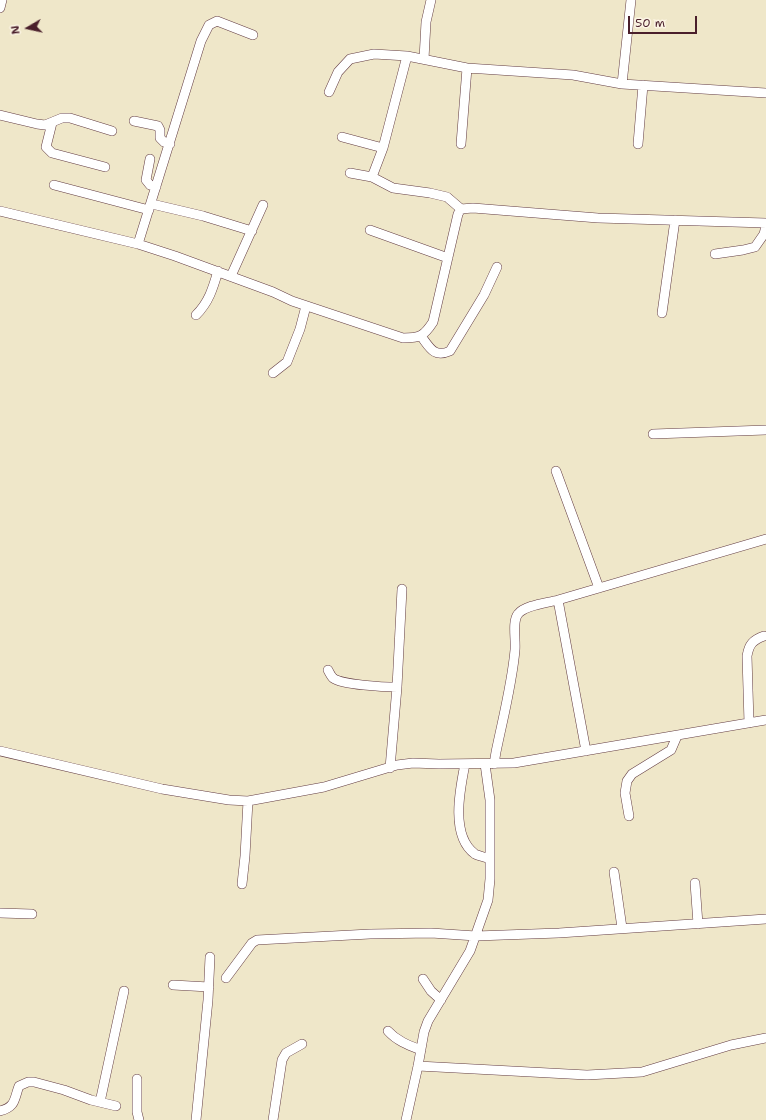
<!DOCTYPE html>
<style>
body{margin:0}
#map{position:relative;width:766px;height:1120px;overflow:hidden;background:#efe7c9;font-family:"Shantell Sans",sans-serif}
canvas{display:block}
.north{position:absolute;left:8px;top:8px;width:40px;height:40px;-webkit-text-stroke:3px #fcf5e5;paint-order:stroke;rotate:261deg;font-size:11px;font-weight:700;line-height:16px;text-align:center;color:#4a1f2b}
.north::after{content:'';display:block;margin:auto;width:14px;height:18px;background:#4a1f2b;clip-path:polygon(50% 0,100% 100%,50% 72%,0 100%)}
.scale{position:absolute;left:628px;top:16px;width:69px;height:18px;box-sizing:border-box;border:2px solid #4a1f2b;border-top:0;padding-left:5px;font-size:12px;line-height:14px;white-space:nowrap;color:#4a1f2b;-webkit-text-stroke:3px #fcf5e5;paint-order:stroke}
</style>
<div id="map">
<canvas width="766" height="1120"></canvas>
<div class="north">N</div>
<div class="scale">50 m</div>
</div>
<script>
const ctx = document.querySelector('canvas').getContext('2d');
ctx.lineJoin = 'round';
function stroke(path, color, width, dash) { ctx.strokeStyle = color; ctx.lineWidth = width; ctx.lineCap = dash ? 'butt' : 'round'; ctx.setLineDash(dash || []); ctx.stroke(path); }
const minor = new Path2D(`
 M0 8 2 0
 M424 59 426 22 431 0
 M622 84 631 0
 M329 92 338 72 350 59 374 54 407 56 467 68 573 75 622 84 766 93
 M0 115 37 124 45 125 62 118H70L112 131
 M134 121 158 126 160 130V138L164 142 170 144
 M52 123 46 147 52 153 105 167
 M342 137 383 148
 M461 144 467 68
 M638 144 643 85
 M150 159 146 180 150 185 156 187
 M350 173 372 177 383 148 407 56
 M372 177 393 188 430 193 447 197 461 209
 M54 185 149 210
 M152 204 203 216 252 231
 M0 211 138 244 175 256 273 292 292 301 403 338C420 338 424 336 433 322L458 214 461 209 473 208 598 218 766 223
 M370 230 448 258
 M138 244 201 41 209 25 217 21 253 35
 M715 254 743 250 755 247 764 234 766 226
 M231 276 263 205
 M662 313 675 220
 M196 315C209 302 213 288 218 271
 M421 336C430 348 434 358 450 351L484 295 497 267
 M273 373 287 362 300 329 306 306
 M653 434 766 430
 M556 471 599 588
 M558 600 586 751
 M328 670C329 672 331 676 333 678 342 685 385 687 397 687
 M749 723 747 656C749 644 753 640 764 636
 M0 751 162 789 229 800 248 801 324 787 397 765 413 763 439 764 514 763 766 720
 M465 764C460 789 450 836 475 854 479 856 485 857 490 859
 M494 764 496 752C503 718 512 684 515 650 516 640 512 621 518 614 525 605 547 603 558 600L766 539
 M390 768 397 687 402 589
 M629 816 625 793 627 781 632 774 671 750 677 736
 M614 872 622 928
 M695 883 698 924
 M242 884 245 856 248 801
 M0 913 32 914
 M226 978 252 943 257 940 370 934 431 933 476 936 559 933 766 919
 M423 979 431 991 441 1000
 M173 985 209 987
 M388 1031C397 1041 408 1045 421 1050
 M418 1066 587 1075 642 1072 731 1045 766 1038
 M137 1079V1112L139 1120
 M100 1102 124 991
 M0 1111C16 1107 14 1099 19 1086L28 1082H34L64 1090 91 1100 116 1106
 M196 1120 208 1000 210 957
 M273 1120 282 1060 286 1053 302 1044
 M406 1120 418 1066 424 1032 428 1021 470 951 488 900 490 879V800L485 764`);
stroke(minor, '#633d43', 10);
stroke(minor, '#fff', 9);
</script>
